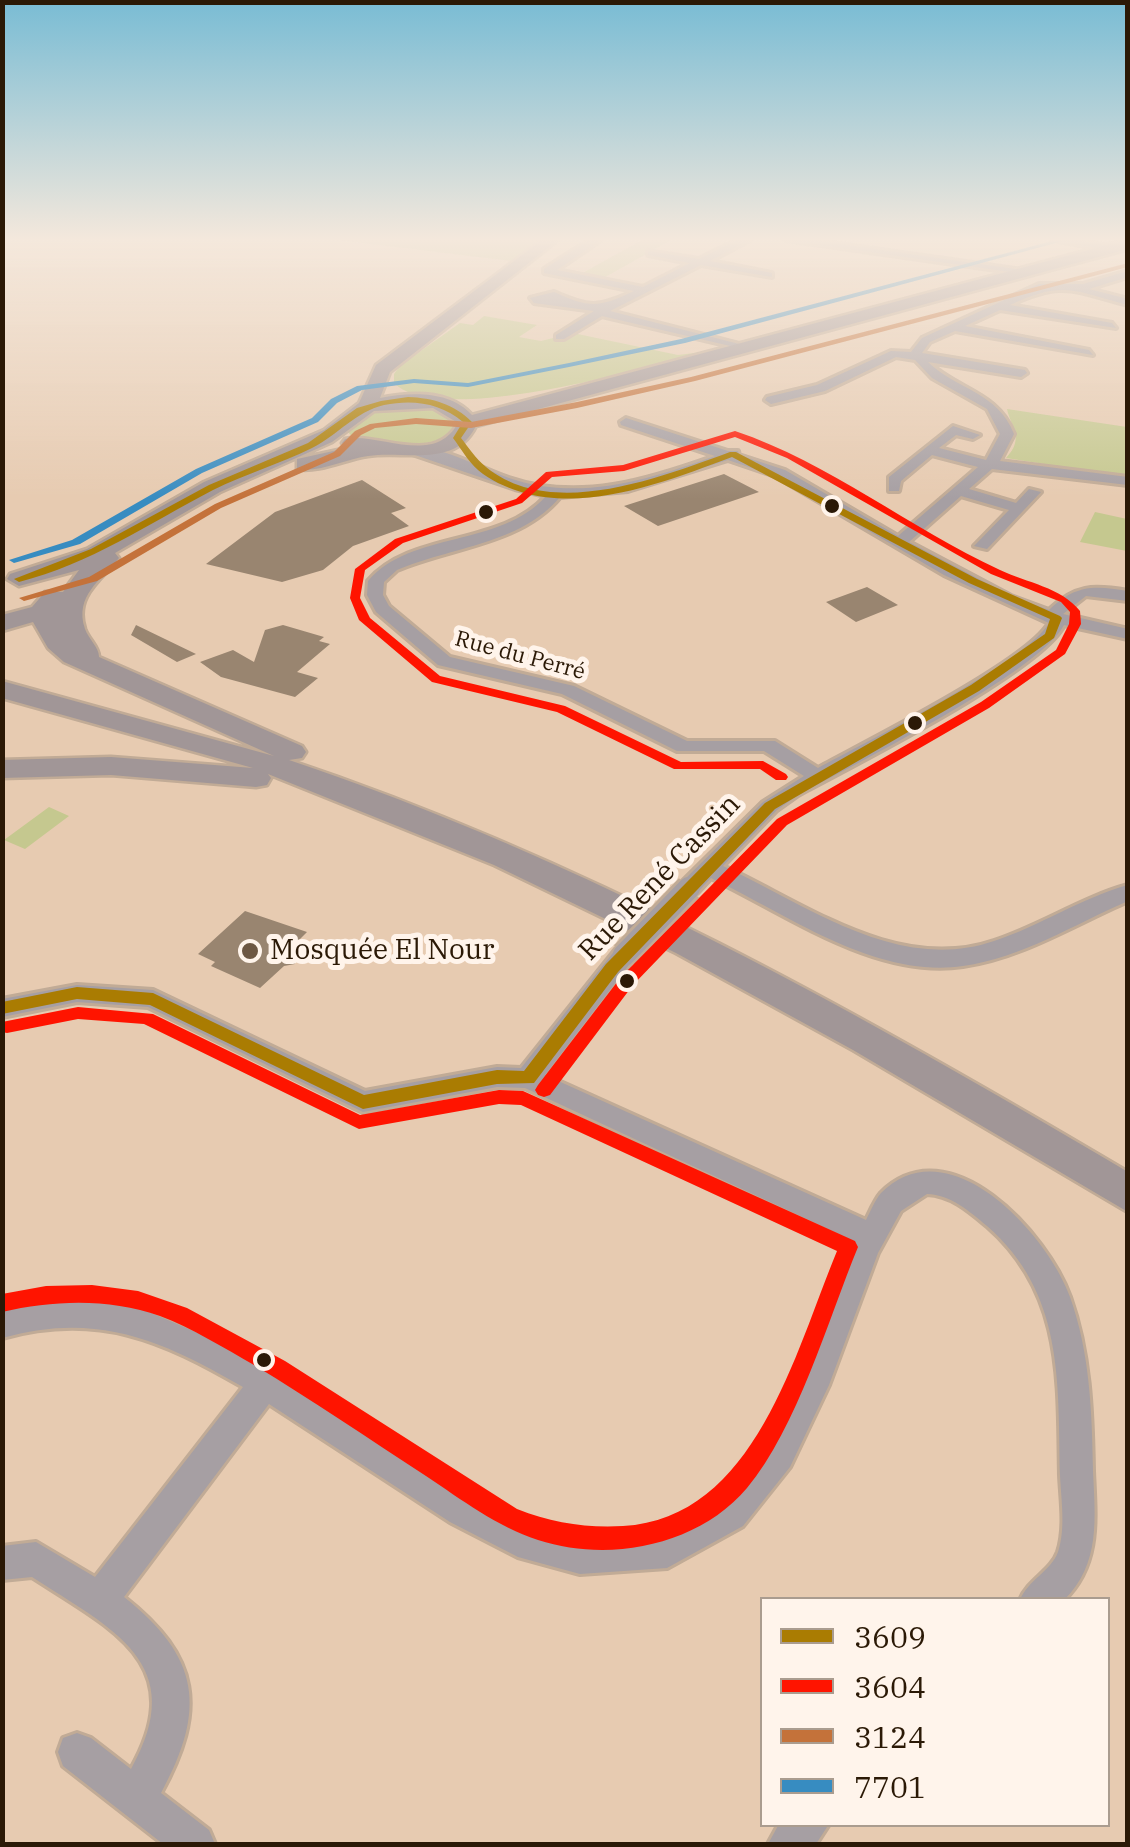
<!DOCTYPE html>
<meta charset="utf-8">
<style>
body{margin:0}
#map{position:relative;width:1130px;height:1847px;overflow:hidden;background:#e7cbb1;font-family:"IBM Plex Serif",serif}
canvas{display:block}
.frame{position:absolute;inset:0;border:5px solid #2b1906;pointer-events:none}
.legend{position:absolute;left:760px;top:1597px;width:350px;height:230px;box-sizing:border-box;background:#fff4eb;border:2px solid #aa9c8f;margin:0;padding:12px 18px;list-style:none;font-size:30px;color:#2b1906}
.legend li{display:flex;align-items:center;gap:20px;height:50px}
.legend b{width:50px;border:2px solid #aa9c8f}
</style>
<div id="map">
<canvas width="1130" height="1847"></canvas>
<div class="frame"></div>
<ul class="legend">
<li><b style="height:12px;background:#aa7c02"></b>3609</li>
<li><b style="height:12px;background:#ff1400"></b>3604</li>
<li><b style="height:12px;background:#c4723a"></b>3124</li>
<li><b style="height:12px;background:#378cc1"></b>7701</li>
</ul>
</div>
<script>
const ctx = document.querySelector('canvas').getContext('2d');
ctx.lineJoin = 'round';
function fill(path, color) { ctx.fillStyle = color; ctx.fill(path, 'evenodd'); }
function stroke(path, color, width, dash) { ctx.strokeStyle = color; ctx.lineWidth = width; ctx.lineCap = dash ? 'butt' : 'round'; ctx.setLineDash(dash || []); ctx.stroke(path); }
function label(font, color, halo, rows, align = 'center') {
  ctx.font = font + ' "IBM Plex Serif",serif'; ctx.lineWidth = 10; ctx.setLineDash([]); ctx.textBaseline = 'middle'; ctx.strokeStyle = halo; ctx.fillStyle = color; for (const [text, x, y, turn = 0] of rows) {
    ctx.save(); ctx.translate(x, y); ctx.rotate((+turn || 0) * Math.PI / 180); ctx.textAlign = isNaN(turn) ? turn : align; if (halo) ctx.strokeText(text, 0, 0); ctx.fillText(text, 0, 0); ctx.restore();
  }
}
fill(new Path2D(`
 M337 240H540L512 261Z
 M642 240H671L602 279 579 275Z
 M484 316 537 325 519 337 541 341 573 333 678 355 717 350C653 365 440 429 394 383V374L408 354 415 355 460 323 473 325Z
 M429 404 461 423 454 435C428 446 366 456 347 431L371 408Z
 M1007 409 1127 427V477L1006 458C1025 438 1011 428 1007 409Z
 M1095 512 1127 519V551L1080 542Z
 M49 807 69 816 25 849 4 840Z`), '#c5c88f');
fill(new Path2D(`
 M724 474 759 492 658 526 624 506Z
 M362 480 406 508 391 513 409 526 353 546 323 570 282 582 206 564 275 512Z
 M867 587 898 605 856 622 826 602Z
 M136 625 196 654 177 662 131 635Z
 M283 625 324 637 319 641 330 644 297 672 318 678 295 697 221 677 200 662 233 650 254 662 265 630Z
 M245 911 307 932 294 945 302 948 293 957 295 964 284 966 260 988 211 966 215 962 198 954Z`), '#998570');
const street = new Path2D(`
 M589 240H601L557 270 643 287 690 263 648 255V251L699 259 737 240H750L710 261 772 273V277L701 265 610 311 743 345V349L602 316 564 339H556V335L594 311 534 303 530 298 554 292C589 308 599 308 634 291L544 273V269Z
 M785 240H812L1029 271 1024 274Z
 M1053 240H1078L1117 248 1112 251Z
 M1128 271V277L1089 289 1128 299V305C1073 291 1064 280 1010 305L1112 323 1116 328 1000 310 965 326 1089 350 1093 355 955 331 930 342 922 353 1025 370 1027 373 1021 377 928 362C957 390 998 392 1014 434L1000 461 1128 477V485L992 469 969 489 1016 503 1029 489 1041 492 987 549 974 546 1009 510 961 496 909 542 1011 596 1049 610C1075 585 1093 585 1128 591V601L1086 596 1063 614 1128 629V639L1064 625C1040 672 853 765 798 795L777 810 723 866C807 905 898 974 994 941 1040 926 1081 898 1128 885V901C1075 924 1021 958 963 966 875 979 787 914 711 878L697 893H681L678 888 681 883 763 802 804 776 764 751H677L562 694 438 665 376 612 367 595 368 581C412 530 500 548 546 496L515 489 412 454V448C444 446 479 468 509 478 579 502 648 480 715 456L621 425 620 422 626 418 728 451H738L739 455 785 470 898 536 978 467 932 455 901 481 899 491H889V477L953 426 980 435 973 439 956 435 939 448 986 460 1000 434 987 409 932 378 915 360 896 357 825 391 771 404 765 400 767 397 817 385 891 351 911 352 922 338 1039 284H1083ZM728 460 775 476 944 575 1049 623C1028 661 864 743 818 768L775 741H687L574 686 450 657 389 606 383 595 384 582 397 570C451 547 521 544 560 497L628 491Z
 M624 947 636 955 632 961 545 1075 866 1220C870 1212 875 1200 881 1193 949 1125 1048 1235 1070 1297 1090 1353 1092 1412 1093 1471 1095 1518 1101 1564 1064 1600H1020C1028 1580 1051 1571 1058 1552 1066 1528 1061 1499 1060 1475 1058 1381 1064 1293 987 1226 969 1211 951 1195 927 1194L901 1211 878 1253 829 1385 790 1467 743 1526 667 1568 580 1574 518 1557 450 1522 269 1404 124 1597C200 1657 207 1709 161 1793L209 1830 215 1844H163L63 1766 58 1752 63 1738 77 1733 91 1738 131 1769C191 1663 112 1629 32 1577L2 1580V1546L36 1542 95 1577 243 1387C162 1340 97 1311 2 1338V1310L78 1299 140 1308 235 1349 455 1487 524 1525 580 1540 663 1534 719 1502 767 1444 801 1378 854 1241 525 1088 497 1087 363 1112 148 1007 77 1002 2 1017V999L77 985 153 990 365 1091 497 1067 521 1068 616 949Z
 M779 1824H829L816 1844H768Z`);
const primary = new Path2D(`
 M542 240H558L390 372 380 398C410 392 450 390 472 415L1126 240 1128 249 476 426C455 469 404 450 368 456 346 459 319 473 297 469V459L347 448 342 443 345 439C379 432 434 467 458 423L433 408 374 411 332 442 220 492 115 553 119 558C101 580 74 596 85 629 89 640 99 647 99 657L302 746 306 752 302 758 289 760C585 859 860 1013 1128 1172V1212L853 1050 676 953 494 865 268 774 271 778 267 785 256 787 111 775 2 778V760L111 757 253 768 2 698V681L274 756 64 662 48 648 33 622 2 631V615L32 607 45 592H63L79 570 19 586 7 579 10 574 87 549 204 482 324 430 359 403 376 365Z`);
stroke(street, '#c1ab96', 6);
stroke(primary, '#c1ab96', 5);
fill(street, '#a69fa3');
fill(primary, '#a19697');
const streetBridge = new Path2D(`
 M624 955 689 888`);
stroke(streetBridge, '#c1ab96', 28, []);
stroke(streetBridge, '#a69fa3', 22);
fill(new Path2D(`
 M408 397C433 398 454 404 472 422L461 438C469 448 476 459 486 467 552 521 661 477 730 452H736L977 579 1060 616 1062 618 1054 638 979 691 775 809 618 972 534 1083 497 1084 363 1109 150 1005 77 999 2 1014V1002L77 987 153 993 364 1095 497 1070 524 1071 606 964 765 803 971 685 1045 634 1050 619 969 583 732 457C657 485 558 525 483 474 470 465 462 450 453 438L463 422C441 403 413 399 384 405 355 412 338 435 312 448 280 464 245 474 213 490 148 524 90 564 19 582L14 579 91 549 209 485 308 443 357 408 381 401Z`), '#aa7c02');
fill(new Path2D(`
 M735 431C830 463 909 528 1000 570 1027 583 1061 587 1080 611L1081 624 1065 654 989 708 787 825 633 985 550 1095 544 1097 538 1095 535 1090 538 1085 621 977 777 819 981 702 1056 650 1069 624 1070 612 1061 602 991 574 787 458 735 437 624 471 552 477 522 503 403 543 365 570 360 598 370 618 440 676 565 706 681 762 763 761 786 774 788 777 786 780H776L760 769H674L557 712 432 682 359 620 350 598 355 569 395 539 516 499 546 472 623 465Z
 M78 1007 153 1014 360 1115 499 1090 523 1091 855 1241 858 1247C828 1320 797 1428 747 1488 698 1546 609 1563 538 1540 496 1526 462 1500 426 1476 369 1439 312 1400 254 1365 224 1348 192 1328 160 1316 109 1298 54 1300 2 1312V1294L46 1286 92 1285 138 1291 187 1308 285 1361 517 1509C552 1523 586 1528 623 1526 755 1519 795 1352 837 1251L521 1105 499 1104 359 1129 144 1024 78 1019 7 1033 2 1032V1022Z`), '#ff1400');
fill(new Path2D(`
 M1128 263V267L695 381 577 408 471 428 416 424 375 428 361 435 340 456 221 508 97 581 24 601 19 598 89 577 215 504 334 452 355 431 370 424 416 418 471 422 577 402 691 377Z`), '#c4723a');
fill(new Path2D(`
 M1056 240H1067L685 343 569 367 468 387 414 383 362 390 337 403 318 422 202 473 80 544 14 563 9 560 72 540 196 469 312 418 331 399 357 386 414 379 468 383 569 363 681 339Z`), '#378cc1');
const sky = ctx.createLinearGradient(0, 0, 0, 499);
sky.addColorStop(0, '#79bcd4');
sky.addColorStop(0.48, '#f4e8dc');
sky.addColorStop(1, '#f4e8dc00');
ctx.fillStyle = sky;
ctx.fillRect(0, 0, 1130, 499);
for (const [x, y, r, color] of [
 [832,506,9,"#2b1906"],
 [486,512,9,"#2b1906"],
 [915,723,9,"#2b1906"],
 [250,951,10,"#6d5742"],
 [627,981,9,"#2b1906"],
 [264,1360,9,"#2b1906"]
]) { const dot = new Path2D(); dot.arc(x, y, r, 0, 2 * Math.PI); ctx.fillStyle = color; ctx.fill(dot); stroke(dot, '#fff4eb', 4); }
label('22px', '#2b1906', '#fff4eb', [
 ["Rue du Perré",520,656,15]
]);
label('28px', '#2b1906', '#fff4eb', [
 ["Rue René Cassin",660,878,-46]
]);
label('28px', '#2b1906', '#fff4eb', [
 ["Mosquée El Nour",270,951]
], 'left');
</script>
